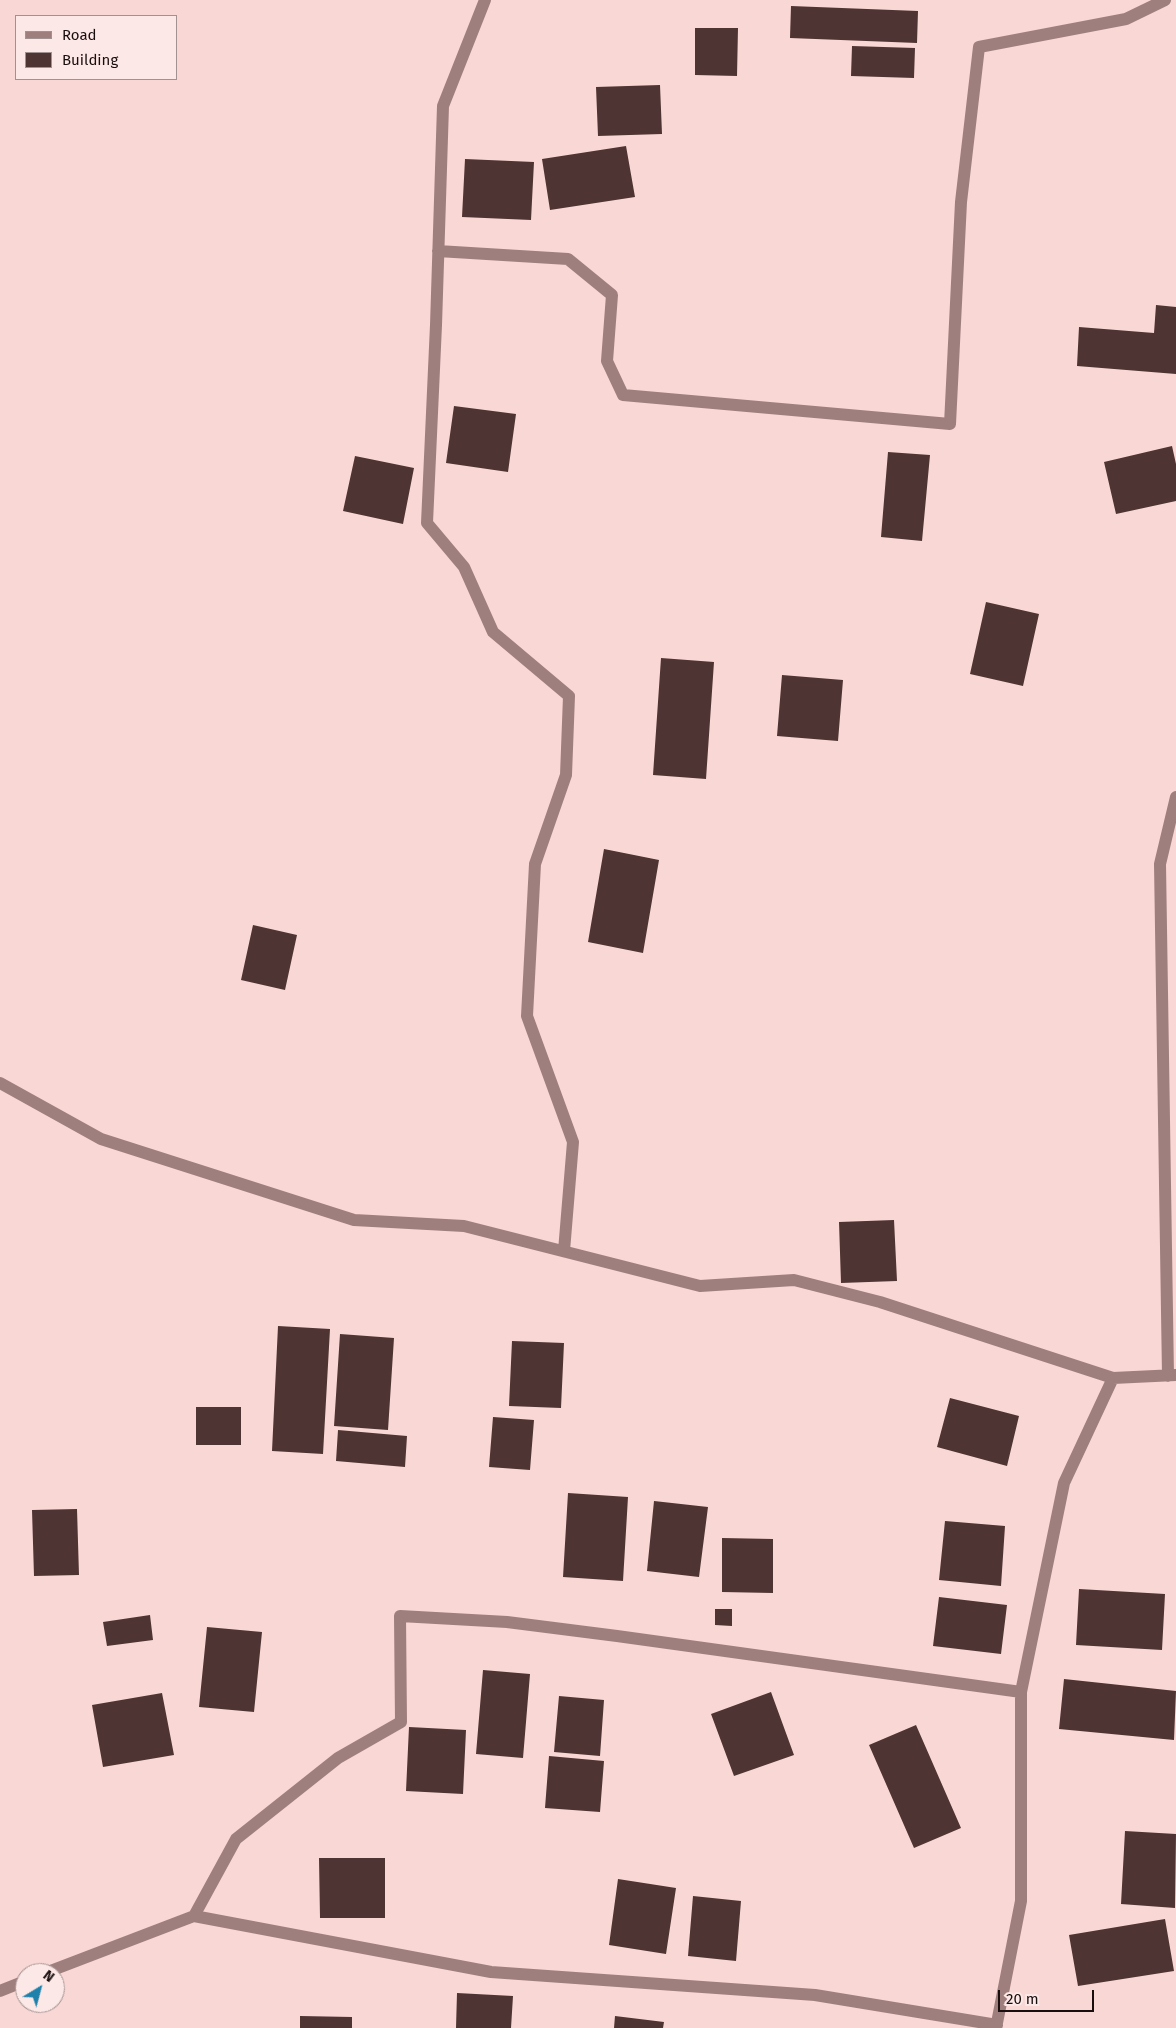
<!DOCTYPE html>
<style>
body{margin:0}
#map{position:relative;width:1176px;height:2028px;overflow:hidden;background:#f9d7d5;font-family:"Fira Sans",sans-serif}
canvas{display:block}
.legend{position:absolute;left:15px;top:15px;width:162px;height:65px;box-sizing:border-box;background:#fce8e6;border:1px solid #a19190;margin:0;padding:6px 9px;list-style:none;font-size:15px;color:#190e0e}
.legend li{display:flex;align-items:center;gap:10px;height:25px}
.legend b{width:25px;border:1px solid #a19190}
.north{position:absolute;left:15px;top:1963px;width:50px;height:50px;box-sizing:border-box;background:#fce8e6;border:1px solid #a19190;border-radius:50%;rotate:37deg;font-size:14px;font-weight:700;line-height:20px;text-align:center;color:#190e0e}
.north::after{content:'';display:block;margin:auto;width:18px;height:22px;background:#1d81ac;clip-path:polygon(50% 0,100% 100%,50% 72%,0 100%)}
.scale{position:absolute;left:998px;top:1990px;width:96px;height:22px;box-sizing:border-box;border:2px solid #190e0e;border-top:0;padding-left:6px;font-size:15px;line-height:18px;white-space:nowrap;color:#190e0e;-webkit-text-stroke:4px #fce8e6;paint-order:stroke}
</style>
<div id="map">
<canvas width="1176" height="2028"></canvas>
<ul class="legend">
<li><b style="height:6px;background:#9f7f7e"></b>Road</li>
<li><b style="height:14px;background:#4e3433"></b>Building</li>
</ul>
<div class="north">N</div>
<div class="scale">20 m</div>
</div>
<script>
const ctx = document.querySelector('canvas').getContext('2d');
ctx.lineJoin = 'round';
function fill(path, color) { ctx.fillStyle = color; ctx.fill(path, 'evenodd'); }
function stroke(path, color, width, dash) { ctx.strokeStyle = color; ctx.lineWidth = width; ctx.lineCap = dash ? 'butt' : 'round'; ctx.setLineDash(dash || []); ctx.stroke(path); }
fill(new Path2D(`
 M791 6 918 11 917 43 790 38Z
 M695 28H738L737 76 695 75Z
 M852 46 915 48 914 78 851 76Z
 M660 85 662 134 598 136 596 87Z
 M626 146 635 197 550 210 542 159Z
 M465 159 534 162 531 220 462 217Z
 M1156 305 1176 307V374L1077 366 1079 327 1154 333Z
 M454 406 516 414 508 472 446 463Z
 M1172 446 1176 464V501L1116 514 1104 462Z
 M888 452 930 455 922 541 881 537Z
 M355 456 414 468 403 524 343 511Z
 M986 602 1039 614 1023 686 970 674Z
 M661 658 714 662 706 779 653 775Z
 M782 675 843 680 838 741 777 736Z
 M604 849 659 860 643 953 588 942Z
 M253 925 297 935 285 990 241 980Z
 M894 1220 897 1281 841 1283 839 1222Z
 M278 1326 330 1329 323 1454 272 1451Z
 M340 1334 394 1338 388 1430 334 1426Z
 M512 1341 564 1343 561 1408 509 1406Z
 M950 1398 1019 1416 1007 1466 937 1447Z
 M196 1407H241V1445H196Z
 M493 1417 534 1420 530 1470 489 1467Z
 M338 1430 407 1436 405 1467 336 1461Z
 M568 1493 628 1497 623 1581 563 1577Z
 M654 1501 708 1507 699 1577 647 1571Z
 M77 1509 79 1575 34 1576 32 1510Z
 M945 1521 1005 1526 1001 1586 939 1580Z
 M722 1538 773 1539V1593L722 1592Z
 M1079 1589 1165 1594 1162 1650 1076 1645Z
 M939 1597 1007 1605 1001 1654 933 1646Z
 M715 1609H732V1626L715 1625Z
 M150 1615 153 1640 107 1646 103 1622Z
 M207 1627 262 1632 254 1712 199 1707Z
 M483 1670 530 1674 523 1758 476 1754Z
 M1064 1679 1176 1691 1174 1740 1059 1729Z
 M771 1692 794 1755 734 1776 711 1714Z
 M162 1693 174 1755 103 1767 92 1705Z
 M559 1696 604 1700 600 1756 554 1752Z
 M916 1725 961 1828 914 1848 869 1745Z
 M409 1727 466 1730 463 1794 406 1791Z
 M549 1756 604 1761 600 1812 545 1808Z
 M1125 1831 1176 1834 1175 1908 1121 1904Z
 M319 1858H385V1918H320Z
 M618 1879 676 1888 666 1954 609 1945Z
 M693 1896 741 1901 736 1961 688 1956Z
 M1165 1919 1174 1971 1078 1986 1069 1935Z
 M457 1993 513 1996 511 2028H456Z
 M300 2016 352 2017V2028H300Z
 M615 2016 664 2022 663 2028H614Z`), '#4e3433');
stroke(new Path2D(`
 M485 0 443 106 436 325 427 523 464 567 493 632 569 696 566 775 535 864 527 1016 573 1142 564 1251
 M438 251 568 259 612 295 607 361 623 395 950 424 961 202 979 47 1126 19 1165 0
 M0 1083 101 1139 354 1220 464 1226 700 1286 794 1280 880 1302 1113 1378 1176 1375
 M1168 1376 1160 864 1176 797
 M194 1916 491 1972 815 1995 997 2025
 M45 1973 194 1916 236 1839 338 1758 401 1722 400 1616 507 1622 617 1636 1021 1692 1064 1483 1113 1378
 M0 1991 25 1981
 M996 2028 1021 1901V1692`), '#9f7f7e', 12);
</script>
